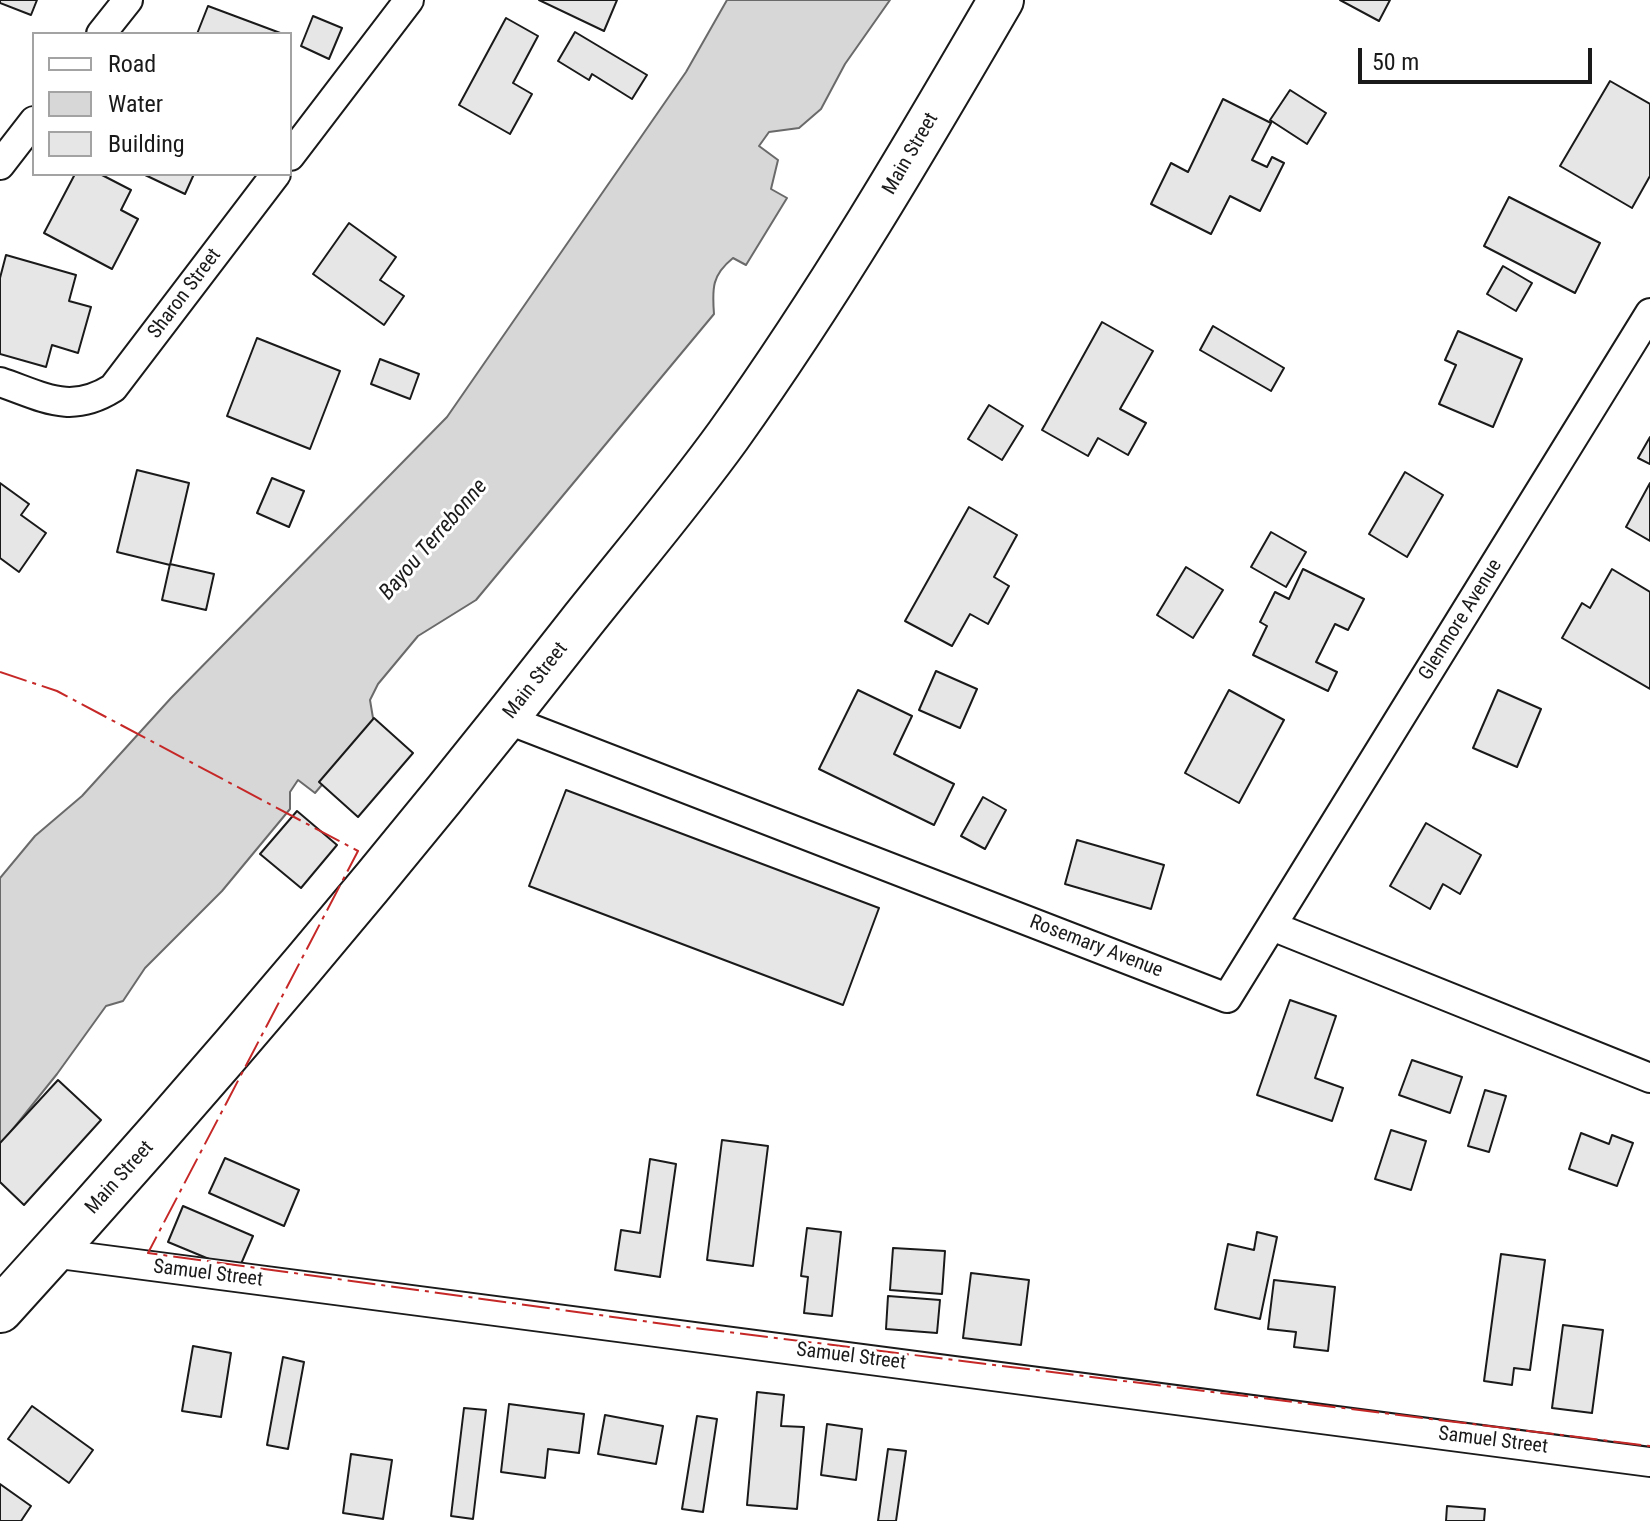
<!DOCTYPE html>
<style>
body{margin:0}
#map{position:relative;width:1650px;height:1521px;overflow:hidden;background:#fff;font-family:"Roboto Condensed",sans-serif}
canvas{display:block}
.legend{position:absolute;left:32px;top:32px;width:260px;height:144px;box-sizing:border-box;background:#fff;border:2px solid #a3a3a3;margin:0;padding:10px 14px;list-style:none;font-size:24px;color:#1a1a1a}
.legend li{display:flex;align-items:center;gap:16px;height:40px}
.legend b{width:40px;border:2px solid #a3a3a3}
.scale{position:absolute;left:1358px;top:48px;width:234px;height:36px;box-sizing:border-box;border:4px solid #1a1a1a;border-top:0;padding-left:10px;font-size:24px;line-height:28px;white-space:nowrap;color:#1a1a1a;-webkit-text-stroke:6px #fff;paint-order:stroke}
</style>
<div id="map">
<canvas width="1650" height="1521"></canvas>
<ul class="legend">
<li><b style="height:10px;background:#fff"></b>Road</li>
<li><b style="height:22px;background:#d7d7d7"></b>Water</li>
<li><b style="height:22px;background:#e6e6e6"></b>Building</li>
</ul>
<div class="scale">50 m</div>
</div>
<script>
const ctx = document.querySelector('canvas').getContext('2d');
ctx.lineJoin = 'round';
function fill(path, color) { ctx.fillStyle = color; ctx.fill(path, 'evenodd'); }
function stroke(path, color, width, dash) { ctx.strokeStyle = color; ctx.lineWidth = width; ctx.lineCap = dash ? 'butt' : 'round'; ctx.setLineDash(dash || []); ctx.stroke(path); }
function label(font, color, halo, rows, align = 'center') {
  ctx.font = font + ' "Roboto Condensed",sans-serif'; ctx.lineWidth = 6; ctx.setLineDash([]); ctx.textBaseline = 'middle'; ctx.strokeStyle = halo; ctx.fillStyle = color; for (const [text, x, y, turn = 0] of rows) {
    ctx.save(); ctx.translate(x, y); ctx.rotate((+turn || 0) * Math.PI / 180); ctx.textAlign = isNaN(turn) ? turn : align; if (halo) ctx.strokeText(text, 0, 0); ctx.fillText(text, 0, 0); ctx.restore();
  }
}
const water = new Path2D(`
 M727 0H890L845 64 821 109 799 128 769 132 759 146 778 160 771 189 787 198 746 265 733 258C712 275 712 288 714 314L476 600 418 636 378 684 370 700 374 724 315 793 298 780 290 792V809L222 891 145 968 123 1001 106 1006 57 1074 0 1145V878L35 836 82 796 171 698 447 417 686 72Z`);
fill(water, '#d7d7d7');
stroke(water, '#6a6a6a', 2);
const building = new Path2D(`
 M0 0H37L31 15 0 3Z
 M539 0H617L604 31Z
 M1340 0H1390L1379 21Z
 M208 6 283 34H197Z
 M313 16 342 28 329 59 301 46Z
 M506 18 538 36 513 83 532 94 510 134 459 105Z
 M575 32 647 75 632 99 592 74 589 80 558 61Z
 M1610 81 1650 104V176L1632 208 1560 166Z
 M1290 90 1326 113 1307 144 1270 120Z
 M1223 99 1271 123 1252 160 1267 167 1272 157 1284 163 1260 211 1230 196 1211 234 1151 204 1171 163 1188 172Z
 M75 174H100L131 190 121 210 138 219 112 269 44 233Z
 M143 174H194L185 194Z
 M1509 197 1600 243 1575 293 1484 246Z
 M349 223 396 257 380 280 404 296 384 325 313 274Z
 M6 255 76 275 69 301 91 307 78 353 52 345 46 367 0 354V278Z
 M1503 266 1532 283 1516 311 1487 294Z
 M1102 322 1153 351 1120 409 1146 423 1128 455 1098 438 1088 456 1042 430Z
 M1213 326 1284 368 1271 391 1200 350Z
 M1458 331 1522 359 1493 427 1439 404 1456 365 1445 360Z
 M257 338 340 371 310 449 227 416Z
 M380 359 419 374 410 399 371 384Z
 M989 405 1023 426 1002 460 968 439Z
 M1650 437V464L1638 458Z
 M137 470 189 483 170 565 117 552Z
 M1405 472 1443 495 1407 557 1369 534Z
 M272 478 304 491 289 527 257 513Z
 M0 483 29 504 21 515 46 533 19 572 0 558Z
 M1650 483V541L1626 527Z
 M969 507 1017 535 994 577 1009 586 988 624 970 614 952 646 905 621Z
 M1271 532 1306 552 1286 587 1251 567Z
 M170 564 214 574 206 610 162 600Z
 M1186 567 1223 590 1193 638 1157 615Z
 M1303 569 1364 599 1348 630 1335 624 1316 662 1337 672 1328 691 1253 655 1267 626 1260 622 1275 592 1289 599Z
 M1612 569 1650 592V689L1562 638 1582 603 1590 608Z
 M936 671 977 689 960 728 919 710Z
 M858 690 912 716 894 754 954 784 934 825 819 769Z
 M1229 690 1284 720 1239 803 1185 773Z
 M1498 690 1541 709 1517 767 1473 748Z
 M374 718 413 753 358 817 319 782Z
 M566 790 879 908 843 1005 529 886Z
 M983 797 1006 810 985 849 961 836Z
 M297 811 337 845 301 888 260 854Z
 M1426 823 1481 855 1460 894 1443 884 1430 909 1390 886Z
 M1077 840 1164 865 1151 909 1065 884Z
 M1290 1000 1336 1016 1315 1078 1343 1088 1332 1121 1257 1095Z
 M1412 1060 1462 1077 1450 1113 1399 1095Z
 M58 1080 101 1120 24 1205 0 1182V1143Z
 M1485 1090 1506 1096 1489 1152 1468 1146Z
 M1391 1130 1426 1141 1411 1190 1375 1179Z
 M1581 1133 1609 1144 1612 1135 1633 1143 1617 1186 1569 1169Z
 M722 1140 768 1146 753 1266 707 1260Z
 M225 1158 299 1190 284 1226 209 1193Z
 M650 1159 676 1164 660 1277 615 1270 621 1230 640 1233Z
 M183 1206 253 1236 238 1271 168 1242Z
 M807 1228 841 1232 832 1316 804 1313 808 1277 801 1276Z
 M1257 1232 1277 1237 1260 1319 1215 1309 1228 1244 1254 1250Z
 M893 1248 945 1251 942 1294 890 1290Z
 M1501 1254 1545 1260 1530 1370 1514 1368 1512 1385 1484 1381Z
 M971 1273 1029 1280 1021 1345 963 1338Z
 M1274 1280 1335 1287 1328 1351 1294 1347 1296 1332 1268 1329Z
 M888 1296 940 1300 937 1333 886 1329Z
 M1563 1325 1603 1330 1592 1413 1552 1408Z
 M193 1346 231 1353 221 1417 182 1411Z
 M283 1357 304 1362 288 1449 267 1445Z
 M757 1392 784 1395 781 1426 804 1427 797 1509 747 1505Z
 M509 1404 584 1414 579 1453 548 1449 545 1478 501 1472Z
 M32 1406 93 1450 69 1483 8 1439Z
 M464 1408 486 1410 473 1519 451 1516Z
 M605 1415 663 1426 656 1464 598 1454Z
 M697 1416 717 1419 703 1512 682 1509Z
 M827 1424 862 1429 856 1480 821 1475Z
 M888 1449 906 1451 896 1521H878Z
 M351 1454 392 1460 383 1519 343 1513Z
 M0 1484 31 1506 21 1521H0Z
 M1447 1506 1485 1509 1484 1521H1446Z`);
fill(building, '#e6e6e6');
stroke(building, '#1a1a1a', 2);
const minor = new Path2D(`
 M101 34 128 0
 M290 156 409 0
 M0 165 34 121
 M0 382C44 397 70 415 113 388L276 174
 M506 719 1227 998 1650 313
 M1272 926 1650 1078
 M52 1253 1650 1462`);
const primary = new Path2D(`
 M0 1310C202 1089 395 861 579 625 629 562 681 501 728 436 828 296 915 148 1001 0`);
stroke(minor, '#1a1a1a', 32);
stroke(primary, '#1a1a1a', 48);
stroke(minor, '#fff', 28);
stroke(primary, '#fff', 44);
stroke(new Path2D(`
 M0 672 57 691 358 851 148 1253 679 1326 1650 1446`), '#c62828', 2, [28, 6, 4, 6]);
label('20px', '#1a1a1a', '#fff', [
 ["Main Street",911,154,-60],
 ["Sharon Street",185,294,-53],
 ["Glenmore Avenue",1461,620,-58],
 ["Main Street",536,681,-52],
 ["Rosemary Avenue",1096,947,21],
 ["Main Street",120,1178,-48],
 ["Samuel Street",208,1274,7],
 ["Samuel Street",851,1357,7],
 ["Samuel Street",1493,1441,7]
]);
label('italic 22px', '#1a1a1a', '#fff', [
 ["Bayou Terrebonne",434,540,-49]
]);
</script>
